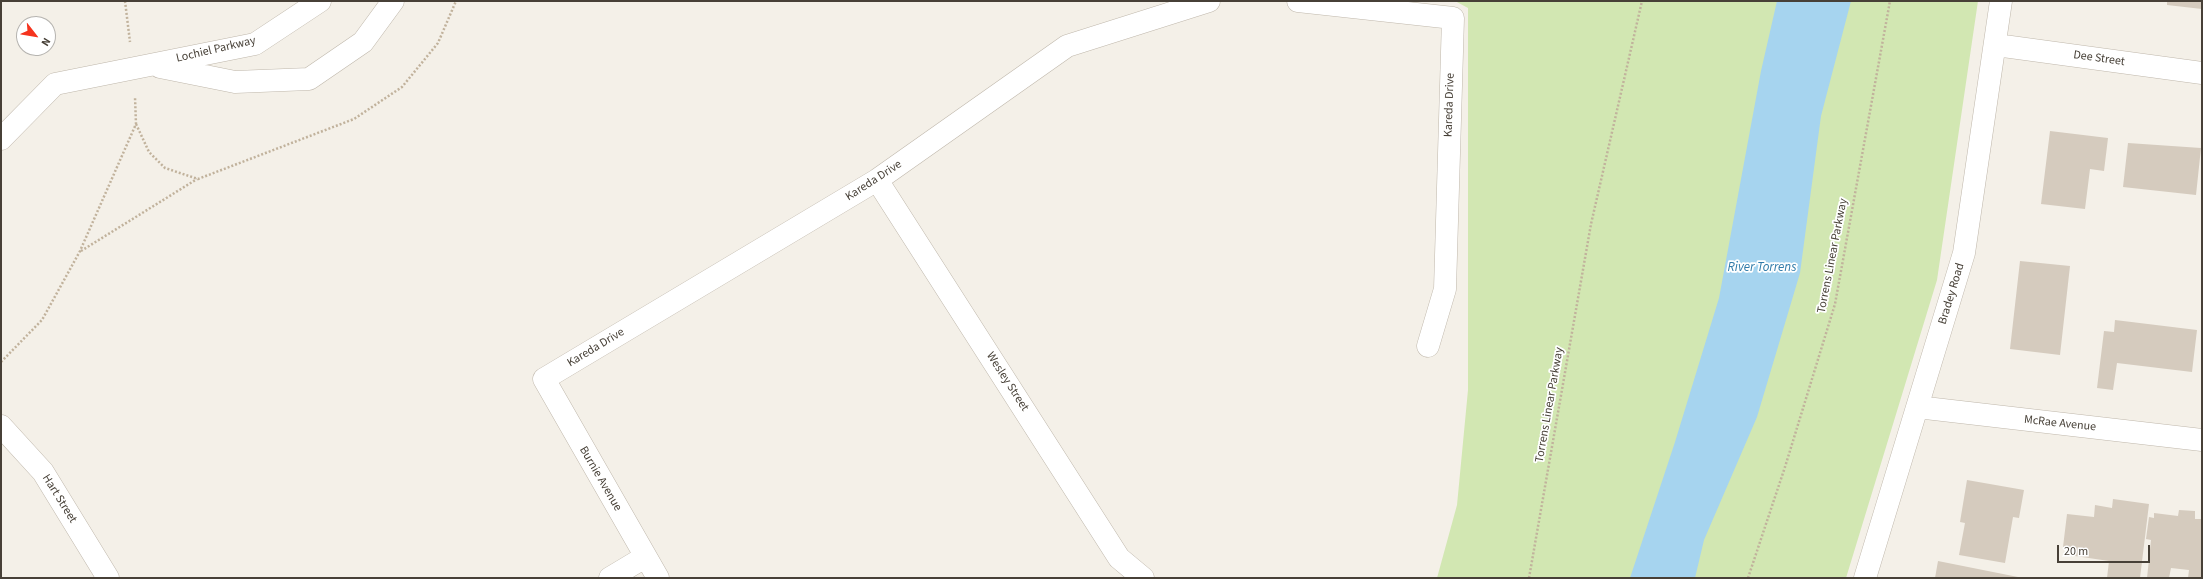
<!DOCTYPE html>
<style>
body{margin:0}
#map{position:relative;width:2203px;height:579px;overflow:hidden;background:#f4f0e8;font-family:"Source Sans 3",sans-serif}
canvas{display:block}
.frame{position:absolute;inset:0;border:2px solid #474037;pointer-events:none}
.north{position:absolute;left:16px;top:16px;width:40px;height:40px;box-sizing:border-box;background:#fff;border:1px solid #b5b3af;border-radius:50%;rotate:121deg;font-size:11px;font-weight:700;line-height:16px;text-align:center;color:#474037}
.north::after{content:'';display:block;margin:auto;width:14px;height:18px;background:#f5341e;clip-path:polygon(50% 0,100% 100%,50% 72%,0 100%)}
.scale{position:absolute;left:2057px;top:545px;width:93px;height:18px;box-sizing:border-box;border:2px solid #474037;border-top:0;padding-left:5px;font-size:12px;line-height:14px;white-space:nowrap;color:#474037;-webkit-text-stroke:3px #fff;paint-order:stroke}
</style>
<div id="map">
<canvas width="2203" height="579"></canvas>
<div class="frame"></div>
<div class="north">N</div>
<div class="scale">20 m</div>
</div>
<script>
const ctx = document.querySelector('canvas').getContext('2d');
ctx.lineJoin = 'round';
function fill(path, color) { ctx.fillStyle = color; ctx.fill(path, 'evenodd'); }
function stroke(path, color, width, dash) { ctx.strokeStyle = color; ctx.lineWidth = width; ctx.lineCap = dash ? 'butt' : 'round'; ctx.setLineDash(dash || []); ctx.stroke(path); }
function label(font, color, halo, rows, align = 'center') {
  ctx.font = font + ' "Source Sans 3",sans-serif'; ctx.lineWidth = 3.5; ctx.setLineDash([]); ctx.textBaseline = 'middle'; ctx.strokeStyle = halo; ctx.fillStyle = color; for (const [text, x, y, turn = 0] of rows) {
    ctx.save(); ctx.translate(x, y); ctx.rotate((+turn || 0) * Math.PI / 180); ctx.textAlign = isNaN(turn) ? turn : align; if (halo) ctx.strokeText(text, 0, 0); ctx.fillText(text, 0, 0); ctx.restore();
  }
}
fill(new Path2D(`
 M1455 1H1978L1937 280 1846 578H1437L1457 505 1468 390V8Z`), '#d2e7b2');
fill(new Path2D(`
 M1777 1H1851L1821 116 1800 273 1757 417 1704 540 1695 578H1630L1675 442 1719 298 1761 71Z`), '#a6d4ef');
fill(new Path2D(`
 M2167 1H2202V9L2167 5Z
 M2050 131 2108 138 2104 171 2090 169 2085 209 2041 204Z
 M2128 143 2201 148 2196 195 2123 187Z
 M2020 261 2070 266 2060 355 2010 349Z
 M2115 320 2197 330 2192 372 2117 363 2113 390 2097 388 2104 331 2114 332Z
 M1967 480 2024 490 2019 518 2013 517 2005 563 1959 555 1965 523 1960 522Z
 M2113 499 2149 504 2140 578H2107L2109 561 2075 556 2076 549 2063 547 2067 514 2094 517 2095 505 2112 508Z
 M2179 510 2195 511V519H2202V578H2188L2189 570 2171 568 2169 578H2147L2151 540 2146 539 2149 517 2154 518V513L2178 516Z
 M1938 561 2018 577V578H1935Z`), '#d5cbbe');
const street = new Path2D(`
 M1298 1 1453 18 1445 289 1428 346
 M1996 45 2202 73
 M160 67 235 82 309 79 363 42 393 1
 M1 139 55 84 255 44 320 1
 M877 180 1119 558 1143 578
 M1917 407 2202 440
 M1 426 43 472 108 578
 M610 578 645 557
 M658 578 544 379 877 180 1067 46 1209 1
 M1865 578 1964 253 2001 1`);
stroke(street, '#bfb7ab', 23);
stroke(new Path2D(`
 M125 1 130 42
 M136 124 149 152 165 168 198 179 354 119 402 87 438 43 456 1
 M81 251 197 179
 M1 362 42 320 80 251 136 124 135 97
 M1529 578 1591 224 1642 1
 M1748 578 1785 467 1835 304 1890 1`), '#c1b29c', 2.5, [2, 2]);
stroke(street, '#fff', 22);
label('12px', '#474037', '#fff', [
 ["Lochiel Parkway",216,50,-13],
 ["Dee Street",2099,59,8],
 ["Kareda Drive",1450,105,-88],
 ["Kareda Drive",874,181,-33],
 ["Torrens Linear Parkway",1833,256,-79],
 ["Bradey Road",1952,294,-73],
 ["Kareda Drive",596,348,-31],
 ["Wesley Street",1007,382,57],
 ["Torrens Linear Parkway",1550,405,-80],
 ["McRae Avenue",2060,424,6],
 ["Burnie Avenue",600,479,60],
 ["Hart Street",59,499,58]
]);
label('italic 13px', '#307ba9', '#fff', [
 ["River Torrens",1762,268]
]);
</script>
